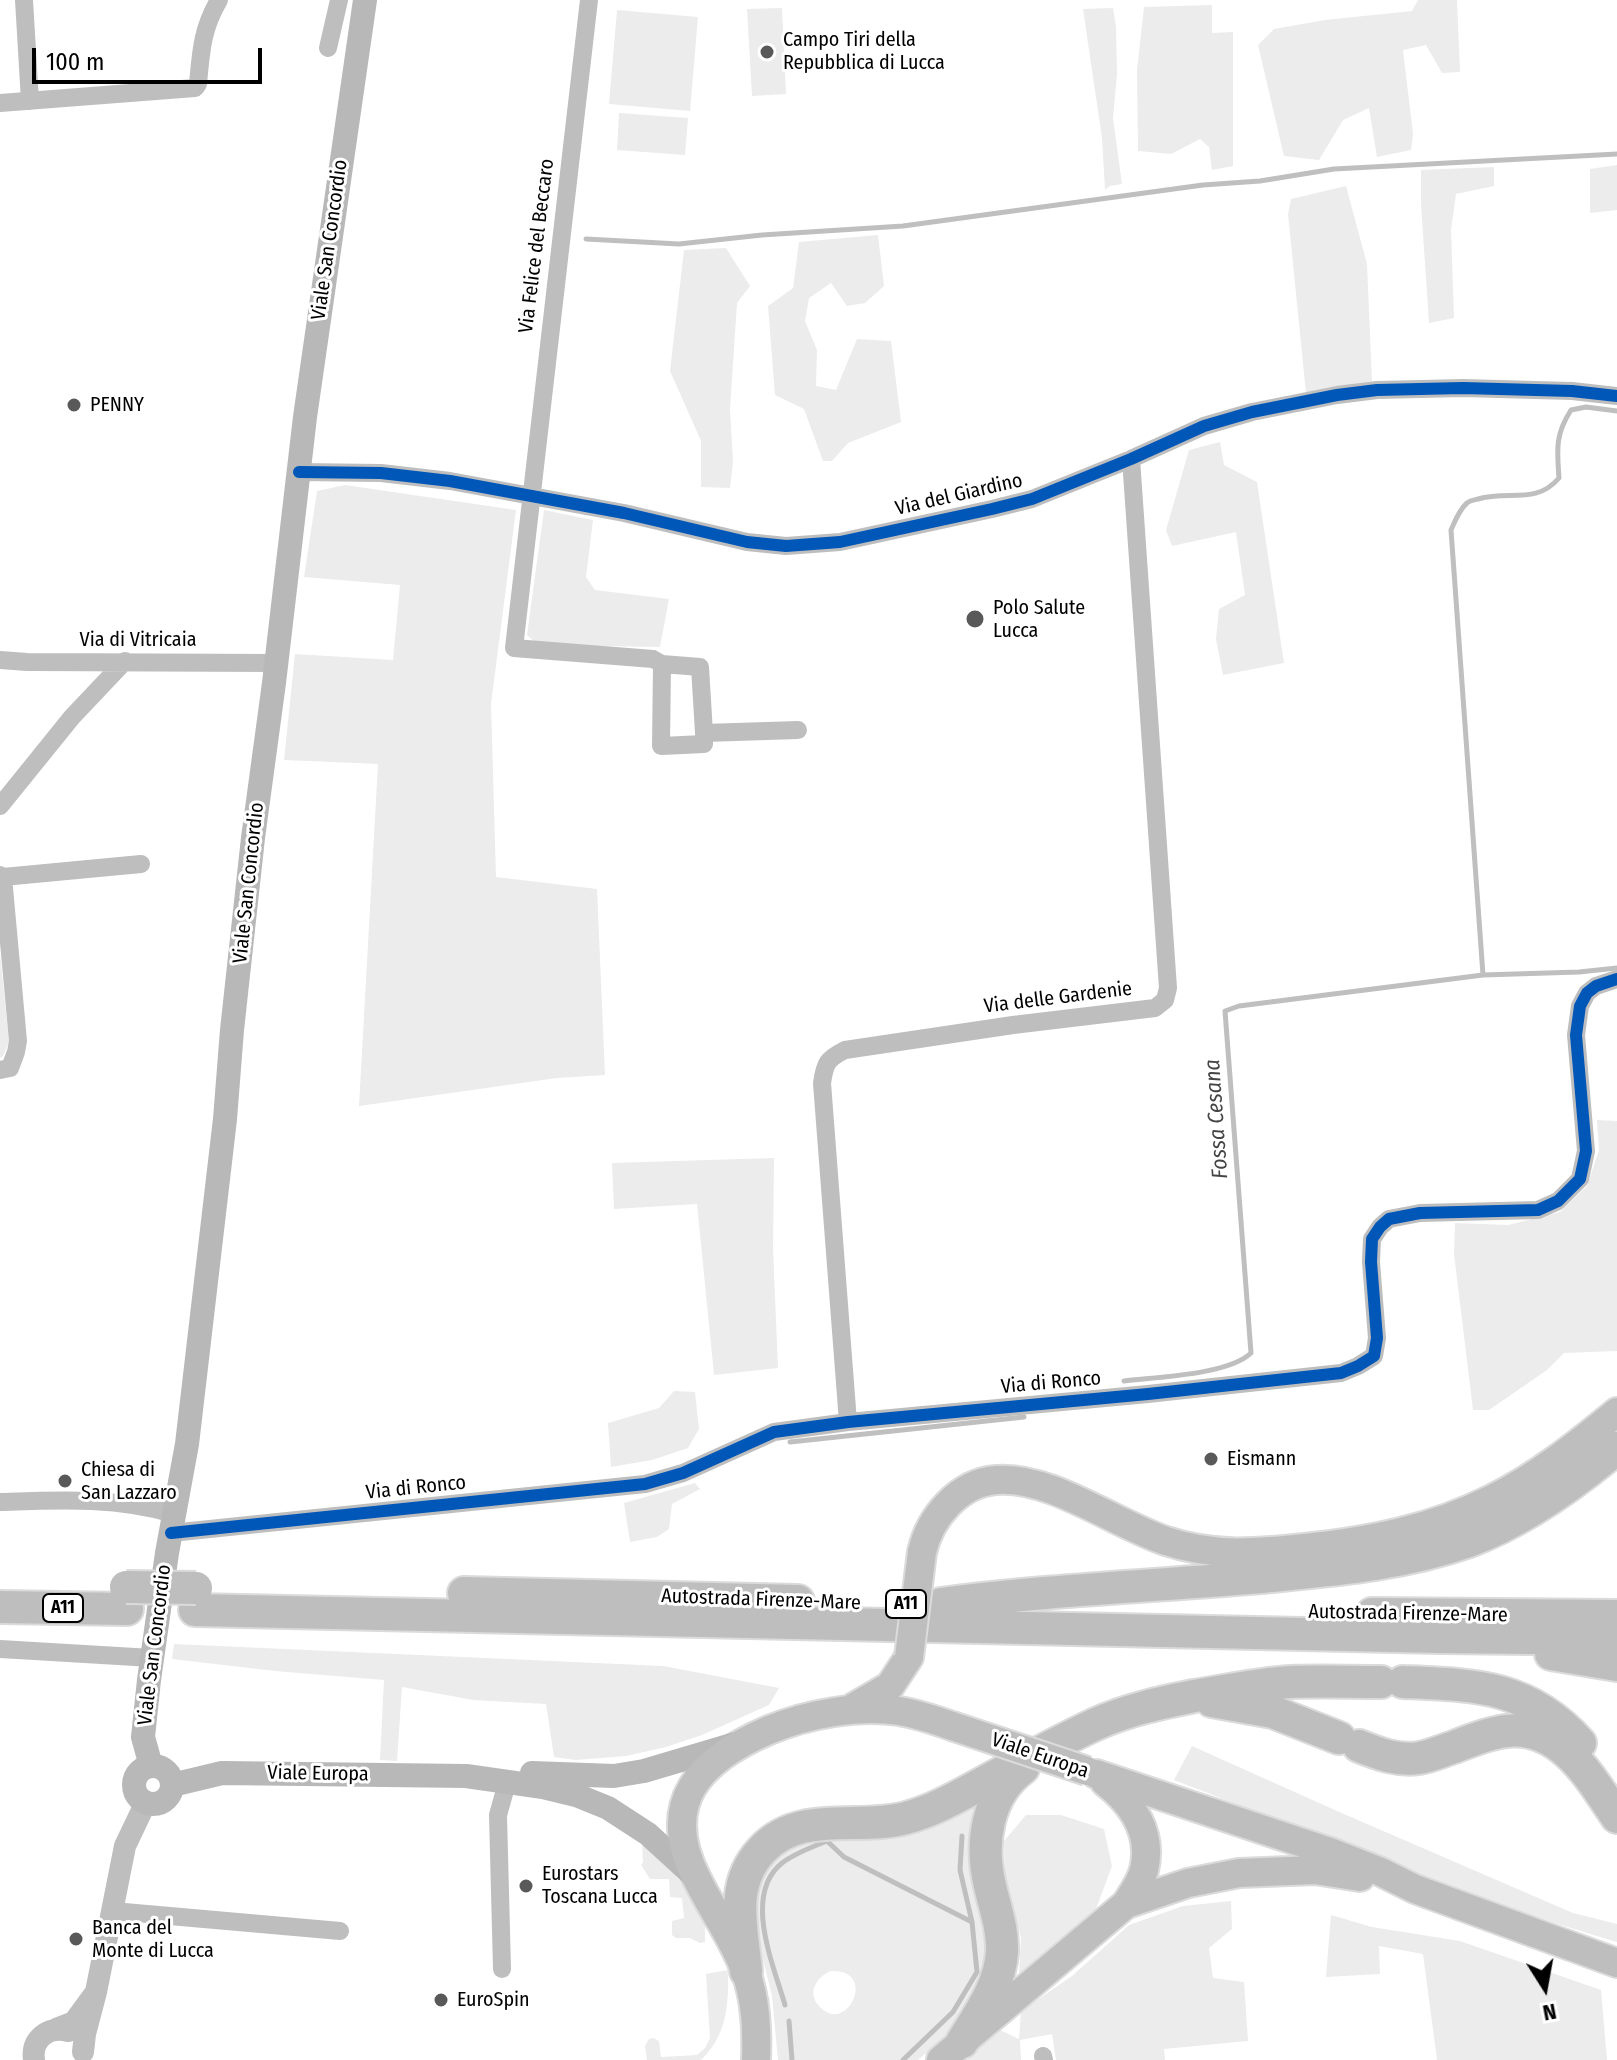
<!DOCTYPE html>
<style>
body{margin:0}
#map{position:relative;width:1617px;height:2060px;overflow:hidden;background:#fff;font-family:"Fira Sans Condensed",sans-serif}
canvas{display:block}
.north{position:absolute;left:1505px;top:1948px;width:80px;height:80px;-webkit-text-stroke:6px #fff;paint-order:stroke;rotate:169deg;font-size:22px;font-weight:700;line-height:32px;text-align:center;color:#000}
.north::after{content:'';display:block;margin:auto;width:28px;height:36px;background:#000;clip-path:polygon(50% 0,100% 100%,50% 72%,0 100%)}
.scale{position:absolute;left:32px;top:48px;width:230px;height:36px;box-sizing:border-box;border:4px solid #000;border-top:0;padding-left:10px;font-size:24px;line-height:28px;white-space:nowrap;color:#000;-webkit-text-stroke:6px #fff;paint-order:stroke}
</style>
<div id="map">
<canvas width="1617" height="2060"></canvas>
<div class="north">N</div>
<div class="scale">100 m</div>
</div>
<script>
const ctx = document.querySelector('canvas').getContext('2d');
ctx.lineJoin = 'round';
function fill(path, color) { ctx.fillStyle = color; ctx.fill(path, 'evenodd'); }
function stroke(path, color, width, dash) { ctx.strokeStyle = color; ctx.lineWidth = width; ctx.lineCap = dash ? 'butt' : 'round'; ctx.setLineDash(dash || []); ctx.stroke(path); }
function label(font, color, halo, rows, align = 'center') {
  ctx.font = font + ' "Fira Sans Condensed",sans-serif'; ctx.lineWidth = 6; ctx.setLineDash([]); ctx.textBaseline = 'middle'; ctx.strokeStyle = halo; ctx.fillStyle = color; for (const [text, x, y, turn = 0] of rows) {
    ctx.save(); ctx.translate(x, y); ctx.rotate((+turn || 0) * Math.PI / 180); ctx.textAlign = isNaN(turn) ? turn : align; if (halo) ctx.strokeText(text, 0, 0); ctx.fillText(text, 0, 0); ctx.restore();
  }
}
fill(new Path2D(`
 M1418 0H1457L1460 72 1442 73 1426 45 1403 50 1413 134 1411 150 1377 157 1369 108 1343 120 1319 160 1284 156 1258 45 1274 29 1325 20 1412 11Z
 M1212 5V33L1233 32V166L1212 170 1209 147 1200 139 1171 154 1138 151 1137 70 1144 7Z
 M782 8 786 94 752 96 747 9Z
 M1113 8 1116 27 1117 74 1113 118 1122 184 1110 186 1105 190 1102 138 1083 9Z
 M617 10 698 17 690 111 609 104Z
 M619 113 688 118 685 155 617 150Z
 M1617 165V210L1590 213V169Z
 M1494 167V186L1456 194 1451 230 1454 318 1429 323 1421 204V170Z
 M1346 186 1367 264 1372 381 1306 393 1288 214 1291 199Z
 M878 235 884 286 865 303 847 306 831 283 809 298 805 321 817 350 816 386 836 390 857 339 891 341 901 422 848 443 832 461H823L804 409 775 395 768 306 793 288 799 242Z
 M726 248 750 286 737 303 730 409 733 462 730 488 701 487V441L670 371 684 250Z
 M1220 442 1224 465 1257 482 1284 663 1223 675 1216 639 1219 609 1245 595 1236 532 1172 546 1166 530 1189 450Z
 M345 485 516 510 491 704 496 877 597 889 605 1075 557 1078 359 1106 378 764 284 760 295 654 393 660 400 585 304 577 317 491Z
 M544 510 593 520 586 577 595 590 669 599 660 647 538 645 527 635Z
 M0 954 9 1042 3 1056 0 1058Z
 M1597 1120 1617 1121V1351L1564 1353 1547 1370 1489 1410H1473L1454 1254 1455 1223 1508 1225 1560 1212 1587 1186 1599 1150Z
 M774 1158 773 1249 778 1368 714 1375 697 1204 614 1209 612 1163Z
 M674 1391 695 1392 699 1429 688 1448 652 1460 611 1467 608 1423 659 1408Z
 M695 1483 700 1489 672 1504 669 1529 657 1537 630 1542 624 1503Z
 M174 1644 663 1666 779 1688 769 1705 702 1735 666 1747 626 1756 576 1760 554 1757 546 1704 473 1700 402 1687 397 1761 380 1760 384 1680 275 1671 172 1659Z
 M1192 1746 1337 1811 1573 1913 1617 1924V1942C1466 1898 1320 1836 1174 1780Z
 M980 1793 995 1946 962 2022 918 2060H778L772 1996 753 1919 751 1897 775 1851ZM831 1971C879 1969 847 2037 819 2006 807 1993 816 1977 831 1971Z
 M1026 1815H1061L1104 1829 1112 1866 1096 1909 1017 1984 1019 1974 1021 1938 1005 1883 1004 1841Z
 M642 1842 670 1867 692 1898 705 1922V1942L700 1943 690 1938H676L672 1935V1921L684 1918 682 1898 670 1897 669 1879H650L641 1865 643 1862Z
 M1231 1901 1232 1929 1209 1948 1213 1978 1244 1982 1248 2041 1164 2049 1165 2060H1056L1052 2034 1020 2040 1021 2060H958L996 2028 1019 2039 1021 2011 1072 1976 1129 1925 1183 1906Z
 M1331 1915 1372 1927 1460 1941 1601 1990 1607 2060H1437L1423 1954 1379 1946 1380 1974 1326 1977Z
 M728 1970C729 2003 727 2036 701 2060H647L645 2046 649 2039 653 2038 659 2041 661 2057 697 2055 705 2048 710 2038 706 1974Z`), '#ececec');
stroke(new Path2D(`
 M586 239 679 244 762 235 903 226 1203 185 1260 181 1334 169 1617 154
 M1483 975 1451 530C1455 521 1459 510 1467 503 1469 501 1474 500 1478 499 1509 490 1536 505 1559 478 1557 449 1555 435 1571 410L1586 407 1617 411
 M1124 1381C1156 1377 1228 1375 1251 1353L1225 1011 1239 1006 1483 975 1579 972 1617 968
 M790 1442 1024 1417
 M785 2005C774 1966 742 1895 782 1863 795 1853 812 1847 827 1841L844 1857 972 1922
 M789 2021 792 2060
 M903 2060 953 2012 977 1972 972 1922 960 1870 962 1836`), '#bfbfbf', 5);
const primary = new Path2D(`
 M922 1552C930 1517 959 1483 996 1480 1049 1475 1115 1524 1166 1541 1214 1557 1256 1553 1305 1548 1371 1541 1432 1529 1492 1499 1537 1477 1578 1444 1617 1412
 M854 1707 890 1686 909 1657
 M1096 1774 1330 1852 1381 1872 1415 1889 1617 1963
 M1126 1904 1188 1883 1239 1873 1315 1870 1360 1877
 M756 2060C757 2030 756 1999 745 1970 733 1938 712 1910 697 1879 658 1803 699 1760 769 1730 808 1714 857 1705 899 1711 917 1714 935 1720 952 1726
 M941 2060 1126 1904C1133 1893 1141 1882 1144 1870 1153 1832 1132 1803 1105 1782`);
const motorway = new Path2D(`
 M464 1593 798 1601
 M941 1604C1047 1590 1154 1586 1261 1577 1332 1570 1401 1565 1469 1541 1523 1521 1573 1485 1617 1448
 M0 1607 127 1609
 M195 1610 1441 1637 1617 1639
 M1372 1614 1617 1616
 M1551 1654 1617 1665
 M1403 1682C1475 1685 1528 1685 1580 1743
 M1212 1701 1273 1712 1339 1738
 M1359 1746C1379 1754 1397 1761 1419 1758 1431 1756 1442 1751 1454 1747 1498 1730 1529 1718 1568 1753 1588 1771 1602 1795 1617 1817
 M746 1971C742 1928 729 1885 762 1850 800 1809 858 1831 906 1818 933 1811 959 1796 983 1783 1020 1763 1057 1742 1096 1724 1127 1710 1160 1703 1194 1696 1226 1691 1258 1684 1290 1682 1320 1681 1350 1682 1381 1682
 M962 2042C979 2014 1000 1986 1002 1952 1003 1929 995 1908 990 1886 980 1844 986 1795 1023 1768`);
stroke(primary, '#dbdbdb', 32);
stroke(motorway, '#dbdbdb', 36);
stroke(new Path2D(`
 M24 0 30 101
 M589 0 514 648 653 659 662 664 700 667 704 733 798 730
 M328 48 339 0
 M0 103 195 88 198 84C201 51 202 29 219 0
 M299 472 381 473 450 481 624 513 747 542 786 546 840 542 992 509 1032 499 1131 459 1204 426 1252 412 1337 395 1377 390 1463 388 1572 391 1617 396
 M0 660 27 662 276 663
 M662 664 661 746 704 744V733
 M0 806 72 717 125 661
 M0 875 3 877 18 1041 16 1052 10 1068 0 1070
 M3 877 141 864
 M848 1422 822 1083C825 1063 827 1059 845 1050L1013 1025 1155 1008 1165 1000 1168 988 1131 459
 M0 1502C60 1500 115 1497 174 1514
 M171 1533 645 1484 683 1473 774 1432 848 1422 1148 1394 1341 1373 1358 1366 1374 1356 1377 1338 1371 1262 1372 1239 1380 1227 1389 1219 1420 1213 1538 1210 1558 1201 1580 1179 1586 1151 1576 1035 1580 1006 1587 993 1596 986 1617 979
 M0 1649 152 1658
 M113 1911 340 1931
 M502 1969 498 1815 507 1783
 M1043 2056 1044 2060`), '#bebebe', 18);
stroke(new Path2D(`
 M96 1992 125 1846 146 1802
 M56 2029 74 2022 96 1992 85 2034 83 2052
 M34 2060C31 2039 48 2026 68 2031`), '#bebebe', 22);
stroke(new Path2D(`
 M151 1766 143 1737 149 1680 167 1553 187 1444 225 1119 232 1030 253 838 274 683 305 417 365 0
 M134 1785a19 19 0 1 1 38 0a19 19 0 1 1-38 0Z
 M532 1773 614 1776 644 1771 735 1744
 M172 1785 222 1773 466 1776 543 1787 576 1795 608 1808 648 1834 696 1878`), '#b8b8b8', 24);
stroke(primary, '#bebebe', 28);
stroke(motorway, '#bebebe', 32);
const primaryBridge = new Path2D(`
 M909 1657 922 1552
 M952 1726 1087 1771`);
const motorwayBridge = new Path2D(`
 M126 1587 196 1588`);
stroke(primaryBridge, '#dbdbdb', 32, []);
stroke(motorwayBridge, '#dbdbdb', 36, []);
stroke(primaryBridge, '#bebebe', 28);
stroke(motorwayBridge, '#bebebe', 32);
stroke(new Path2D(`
 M299 472 381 473 450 481 624 513 747 542 786 546 840 542 992 509 1032 499 1131 459 1204 426 1252 412 1337 395 1377 390 1463 388 1572 391 1617 396
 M171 1533 645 1484 683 1473 774 1432 848 1422 1148 1394 1341 1373 1358 1366 1374 1356 1377 1338 1371 1262 1372 1239 1380 1227 1389 1219 1420 1213 1538 1210 1558 1201 1580 1179 1586 1151 1576 1035 1580 1006 1587 993 1596 986 1617 979`), '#0057b8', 12);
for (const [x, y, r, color] of [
 [767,52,8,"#595959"],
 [74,405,8,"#595959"],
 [975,619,10,"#595959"],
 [1211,1459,8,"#595959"],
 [65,1481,8,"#595959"],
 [526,1886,8,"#595959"],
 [76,1939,8,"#595959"],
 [441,2000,8,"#595959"]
]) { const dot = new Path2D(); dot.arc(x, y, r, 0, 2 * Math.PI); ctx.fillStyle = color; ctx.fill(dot); stroke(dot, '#fff', 3); }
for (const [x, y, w] of [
 [906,1604,40],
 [63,1608,40]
]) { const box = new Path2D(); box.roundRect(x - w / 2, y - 14, w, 28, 6); ctx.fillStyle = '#fff'; ctx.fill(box); stroke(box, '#000', 2); }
label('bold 18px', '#000', null, [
 ["A11",906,1604],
 ["A11",63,1608]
]);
label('20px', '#000', '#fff', [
 ["Campo Tiri della",783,40],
 ["Repubblica di Lucca",783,63],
 ["PENNY",90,405],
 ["Polo Salute",993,608],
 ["Lucca",993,631],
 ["Eismann",1227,1459],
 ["Chiesa di",81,1470],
 ["San Lazzaro",81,1493],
 ["Eurostars",542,1874],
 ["Toscana Lucca",542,1897],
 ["Banca del",92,1928],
 ["Monte di Lucca",92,1951],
 ["EuroSpin",457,2000]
], 'left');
label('20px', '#000', '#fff', [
 ["Viale San Concordio",330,240,-82],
 ["Via Felice del Beccaro",537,246,-83],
 ["Via del Giardino",959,495,-13],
 ["Via di Vitricaia",138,640],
 ["Viale San Concordio",249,883,-84],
 ["Via delle Gardenie",1058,998,-7],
 ["Via di Ronco",1051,1383,-5],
 ["Via di Ronco",416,1488,-6],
 ["Autostrada Firenze-Mare",761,1600,2],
 ["Autostrada Firenze-Mare",1408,1614,1],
 ["Viale San Concordio",155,1645,-83],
 ["Viale Europa",1040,1756,19],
 ["Viale Europa",318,1774,1]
]);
label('italic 22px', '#444', '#fff', [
 ["Fossa Cesana",1217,1119,-94]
]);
</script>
